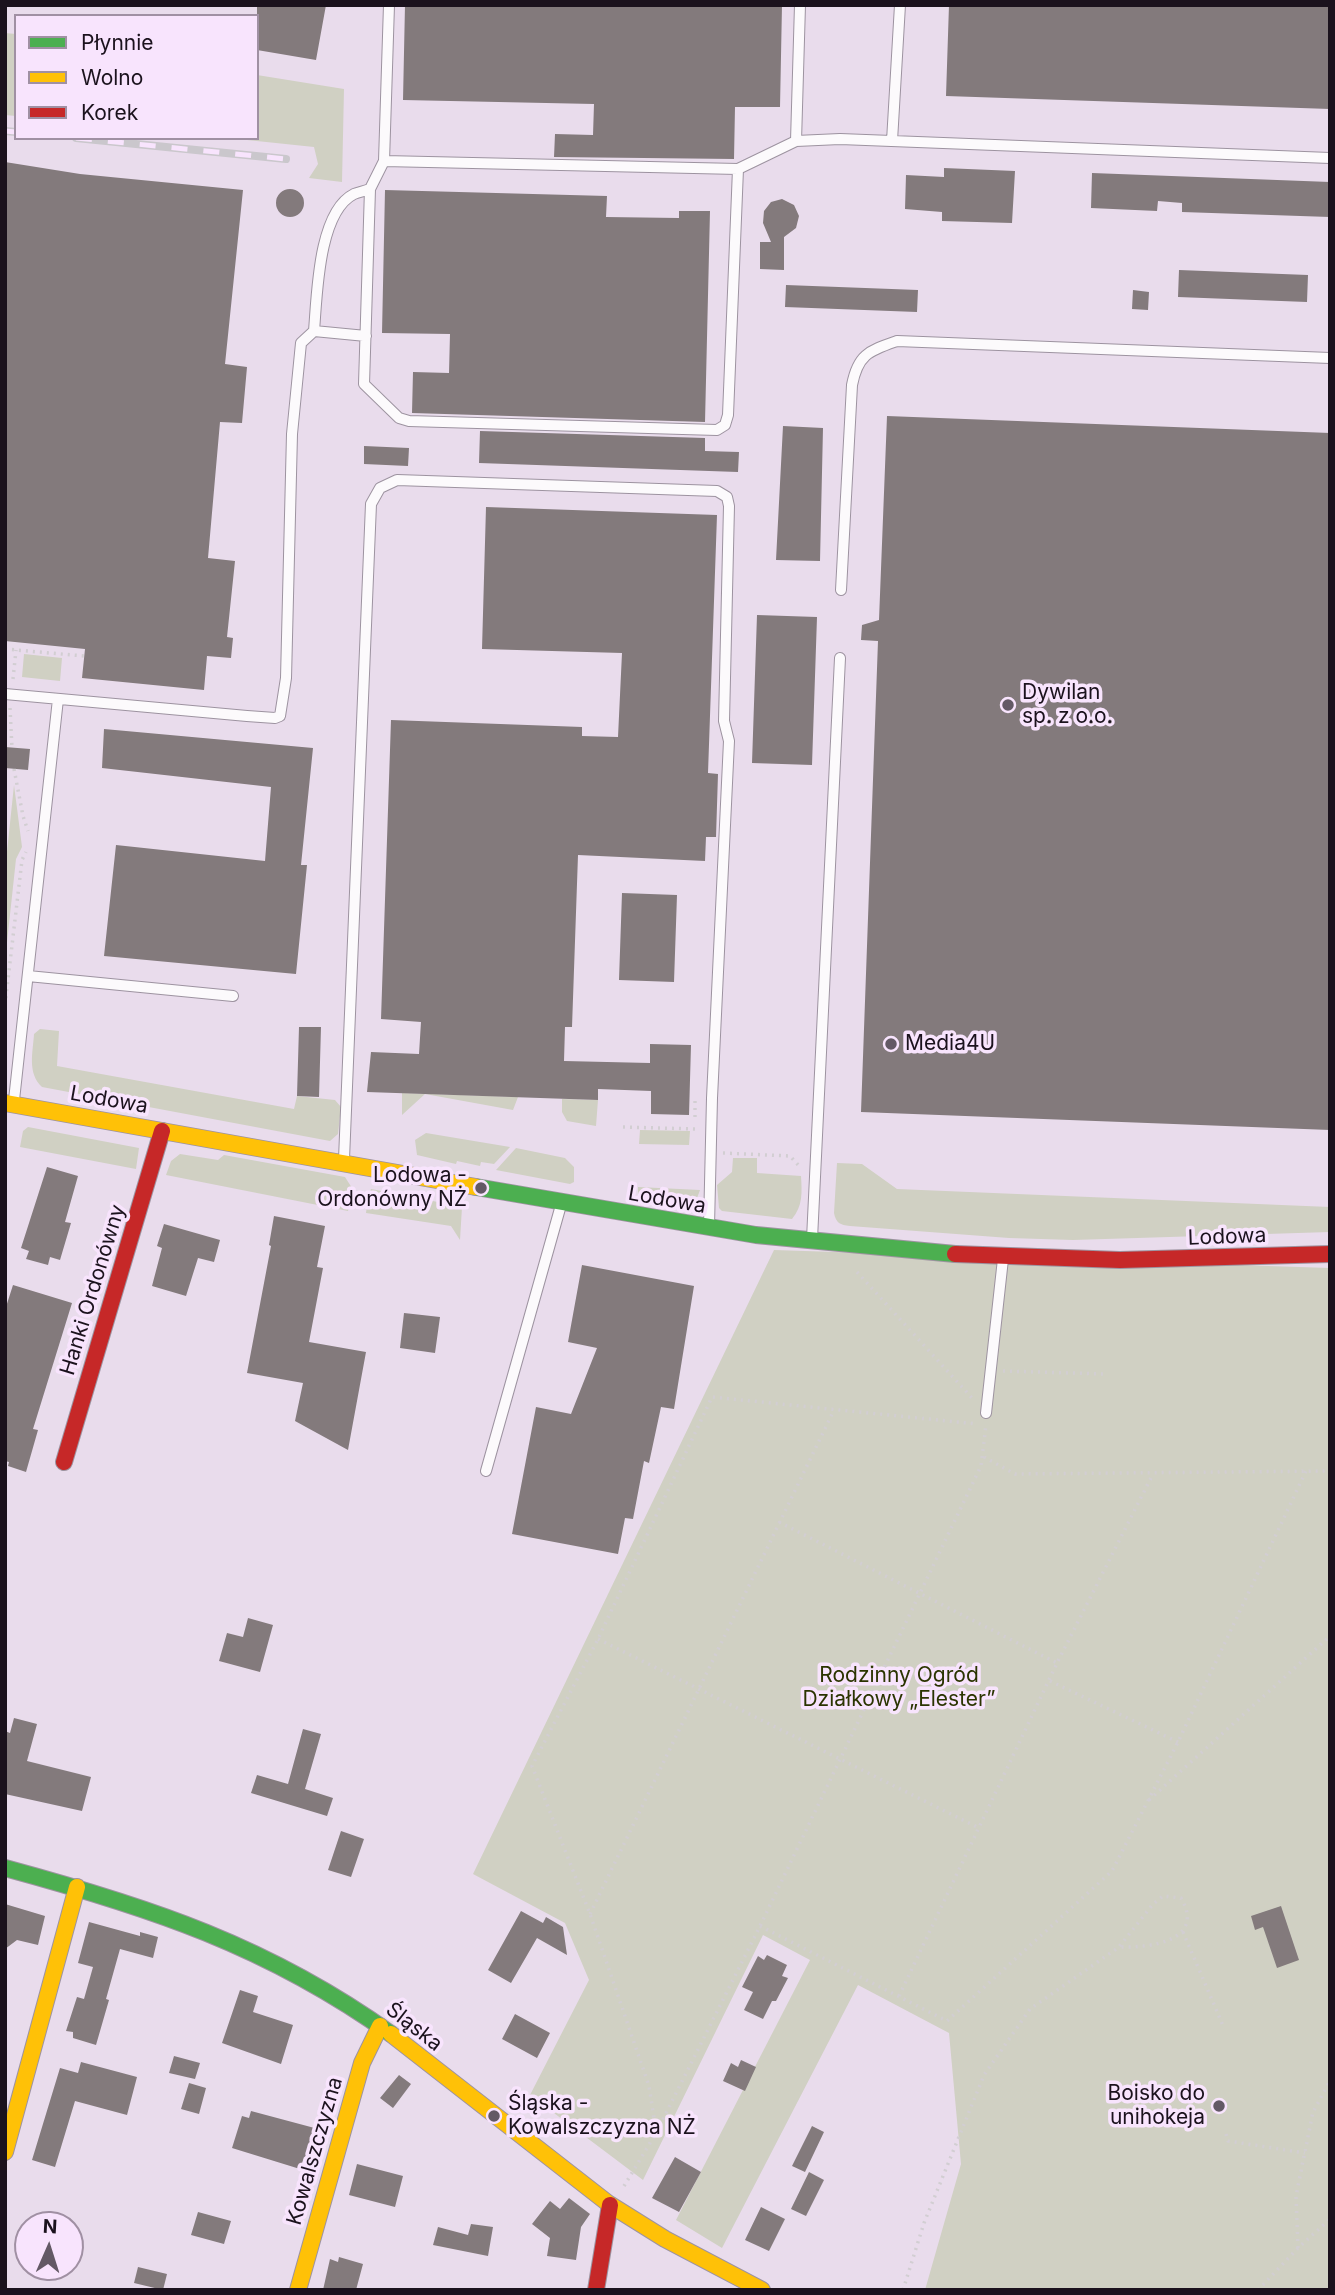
<!DOCTYPE html>
<meta charset="utf-8">
<style>
body{margin:0}
#map{position:relative;width:1335px;height:2295px;overflow:hidden;background:#e9dcec;font-family:Inter,sans-serif}
canvas{display:block}
.frame{position:absolute;inset:0;border:7px solid #1b121d;pointer-events:none}
.legend{position:absolute;left:14px;top:14px;width:245px;height:126px;box-sizing:border-box;background:#f8e4fd;border:2px solid #a090a3;margin:0;padding:9px 12px;list-style:none;font-size:21px;color:#1b121d}
.legend li{display:flex;align-items:center;gap:14px;height:35px}
.legend b{width:35px;border:2px solid #a090a3}
.north{position:absolute;left:14px;top:2211px;width:70px;height:70px;box-sizing:border-box;background:#f8e4fd;border:2px solid #a090a3;border-radius:50%;rotate:3deg;font-size:19px;font-weight:700;line-height:28px;text-align:center;color:#1b121d}
.north::after{content:'';display:block;margin:auto;width:24px;height:32px;background:#635965;clip-path:polygon(50% 0,100% 100%,50% 72%,0 100%)}
</style>
<div id="map">
<canvas width="1335" height="2295"></canvas>
<div class="frame"></div>
<ul class="legend">
<li><b style="height:9px;background:#4caf50"></b>Płynnie</li>
<li><b style="height:9px;background:#ffc107"></b>Wolno</li>
<li><b style="height:9px;background:#c62828"></b>Korek</li>
</ul>
<div class="north">N</div>
</div>
<script>
const ctx = document.querySelector('canvas').getContext('2d');
ctx.lineJoin = 'round';
function fill(path, color) { ctx.fillStyle = color; ctx.fill(path, 'evenodd'); }
function stroke(path, color, width, dash) { ctx.strokeStyle = color; ctx.lineWidth = width; ctx.lineCap = dash ? 'butt' : 'round'; ctx.setLineDash(dash || []); ctx.stroke(path); }
function label(font, color, halo, rows, align = 'center') {
  ctx.font = font + ' Inter,sans-serif'; ctx.lineWidth = 7; ctx.setLineDash([]); ctx.textBaseline = 'middle'; ctx.strokeStyle = halo; ctx.fillStyle = color; for (const [text, x, y, turn = 0] of rows) {
    ctx.save(); ctx.translate(x, y); ctx.rotate((+turn || 0) * Math.PI / 180); ctx.textAlign = isNaN(turn) ? turn : align; if (halo) ctx.strokeText(text, 0, 0); ctx.fillText(text, 0, 0); ctx.restore();
  }
}
fill(new Path2D(`
 M5 33 16 34V116L5 115Z
 M257 75 344 89 342 182 309 178 318 164 314 147 228 138H257Z
 M24 654 62 658 60 681 22 677Z
 M14 785 22 847 16 859 5 961V871Z
 M40 1029 59 1031 57 1066 294 1109 297 1096 335 1100 341 1107 338 1134 330 1141 42 1087C27 1073 33 1052 34 1034Z
 M402 1093 518 1097 513 1110 425 1094 402 1115Z
 M562 1099 598 1100 596 1126 567 1121 562 1112Z
 M28 1127 139 1148 136 1169 20 1147 23 1131Z
 M640 1130 690 1131 689 1145 639 1144Z
 M426 1133 510 1147 494 1164 481 1162 480 1166 457 1161 456 1164 417 1155 415 1140Z
 M516 1148 565 1158 574 1167V1182L570 1184 496 1170Z
 M180 1154 218 1160 224 1155 345 1177 352 1188 348 1211 166 1175 171 1161Z
 M733 1158H757V1173L801 1176C802 1192 803 1206 792 1219L722 1211 719 1208 717 1185 732 1172Z
 M837 1163 862 1164 897 1189 1330 1207V1232L1073 1240 1009 1238 850 1226C840 1225 836 1223 834 1213Z
 M638 1187 700 1190 697 1198 691 1205 638 1197Z
 M371 1189 413 1197V1202L427 1205 428 1200 462 1207 460 1240 451 1226 366 1213 368 1196Z
 M774 1250 1330 1268V2290H925L961 2164 949 2033 858 1985 722 2248 676 2220 810 1960 763 1935 643 2180 530 2095 589 1980 565 1923 473 1874Z`), '#d0d0c3');
fill(new Path2D(`
 M257 5H326L316 60 257 50Z
 M405 5H782L780 107H735L734 159 554 157 555 134 593 135 594 104 403 100Z
 M949 5H1330V109L946 96Z
 M5 162 80 174 243 190 225 364 247 367 242 423 220 422 208 558 235 561 227 637 233 638 231 658 207 656 204 690 82 678 85 649 5 641Z
 M944 168 1015 171 1012 223 942 221V212L905 209 906 175 944 177Z
 M1092 173 1330 182V217L1182 212V203L1158 201 1157 211 1091 208Z
 M276 203a14 14 0 1 1 28 0a14 14 0 1 1-28 0Z
 M385 190 607 196 606 217 679 218V211H710L705 422 412 413 413 372 449 373 450 334 382 333Z
 M782 199 794 205 799 216 796 228 784 237V270L760 269V242H771L763 223 764 211 771 202Z
 M1179 270 1308 275 1307 302 1178 297Z
 M786 285 918 290 917 312 785 307Z
 M1133 290 1149 292 1148 310 1132 309Z
 M887 416 1330 433V1130L861 1112 878 641 861 640 862 625 879 620Z
 M783 426 823 428 820 561 776 560Z
 M480 431 705 438V451L739 452 738 472 479 463Z
 M364 446 409 448 408 466 364 464Z
 M486 507 717 515 708 773 718 774 716 837H706L705 861 578 855 572 1027H565L564 1061 650 1063V1044L691 1045 689 1115 651 1114V1091L598 1089V1100L367 1092 371 1052 419 1054 421 1022 381 1019 391 720 582 727V736L618 737 622 653 482 649Z
 M757 615 817 617 812 765 752 763Z
 M104 729 313 748 301 865H307L296 974 104 956 116 845 265 861 271 787 102 768Z
 M5 747 30 749 28 770 5 768Z
 M622 893 677 895 674 982 619 980Z
 M299 1027H321L319 1097 297 1096Z
 M47 1167 78 1176 65 1222 71 1223 60 1260 50 1257 48 1265 26 1259 29 1251 21 1248Z
 M274 1216 325 1226 317 1267 323 1268 309 1342 366 1352 348 1450 295 1421 303 1383 247 1373 271 1246 269 1245Z
 M164 1224 220 1240 214 1262 198 1258 186 1296 152 1286 162 1248 157 1246Z
 M582 1265 694 1286 674 1409 661 1407 649 1463 644 1461 633 1519 625 1518 618 1554 512 1534 536 1407 571 1414 597 1348 568 1342Z
 M13 1285 72 1303 33 1429 38 1430 26 1472 8 1466 9 1462 5 1461V1310Z
 M404 1313 440 1317 435 1353 400 1348Z
 M248 1618 273 1625 260 1672 219 1661 227 1633 243 1637Z
 M14 1718 37 1724 27 1761 91 1777 82 1811 5 1794V1731L10 1733Z
 M303 1729 321 1734 305 1789 333 1798 327 1816 251 1793 257 1775 288 1784Z
 M341 1831 364 1839 351 1877 328 1870Z
 M5 1904 45 1916 38 1945 17 1940 5 1949Z
 M1281 1906 1299 1960 1277 1968 1263 1927 1255 1930 1251 1916Z
 M521 1911 543 1923 546 1917 563 1927 567 1955 537 1938 511 1983 488 1970Z
 M89 1922 140 1936V1932L158 1937 153 1958 120 1949 106 1999 109 2000 96 2045 73 2038V2032L66 2031 77 1997 84 1999 93 1967 78 1963Z
 M767 1955 787 1965 782 1976 788 1978 776 2001H772L763 2019 744 2010 753 1992 742 1987 758 1956 764 1960Z
 M240 1990 258 1996 253 2012 293 2025 281 2064 222 2043Z
 M515 2014 550 2033 537 2058 502 2039Z
 M174 2056 200 2063 195 2079 169 2073Z
 M741 2060 756 2067 745 2091 723 2081 731 2063 738 2067Z
 M81 2062 137 2077 127 2115 75 2101 55 2167 32 2160 60 2068 78 2073Z
 M399 2075 411 2084 393 2108 380 2098Z
 M189 2083 206 2088 199 2114 181 2109Z
 M251 2111 322 2130 313 2160 304 2157 300 2169 232 2148 242 2116 249 2118Z
 M812 2126 824 2132 805 2172 792 2166Z
 M675 2157 701 2172 679 2212 652 2198Z
 M357 2164 403 2176 395 2207 349 2195Z
 M809 2172 824 2180 806 2216 791 2209Z
 M569 2198 590 2214 581 2227 576 2260 547 2256 550 2238 532 2224 550 2201 560 2209Z
 M761 2207 785 2219 769 2251 745 2240Z
 M198 2212 231 2221 224 2244 191 2235Z
 M471 2224 493 2227 488 2256 433 2245 438 2227 468 2235Z
 M339 2257 363 2264 356 2290H323L330 2259 338 2262Z
 M138 2267 167 2274 163 2290 134 2283Z`), '#837a7c');
const lane = new Path2D(`
 M796 141 800 5
 M892 141 900 5
 M384 161 389 5
 M738 169 728 415 725 425 717 430 409 421 399 418 364 384 370 189 384 161 738 169 796 141 840 139 1330 158
 M314 331 366 336
 M841 590 852 385C858 354 869 351 897 341L1330 358
 M5 694 247 716 275 718 280 716 286 678 292 434 301 343 314 331C317 296 318 212 354 194 359 192 365 191 370 189
 M28 976 233 996
 M14 1100 58 699
 M344 1159 371 504 380 488 397 480 717 491 727 497 729 506 724 721 729 741 712 1098 709 1226
 M812 1239 840 658
 M986 1413 1003 1259
 M486 1471 561 1205`);
const fast = new Path2D(`
 M476 1187 756 1235 955 1254
 M5 1868C149 1907 268 1946 391 2034`);
const slow = new Path2D(`
 M5 1103 476 1187
 M391 2034 609 2204 665 2239 762 2290
 M5 2152 77 1887
 M298 2290 362 2063 380 2026`);
const jam = new Path2D(`
 M955 1254 1120 1260 1330 1254
 M64 1462 162 1131
 M596 2290 610 2205`);
stroke(lane, '#9d93a0', 12);
stroke(fast, '#9d93a0', 18);
stroke(slow, '#9d93a0', 18);
stroke(jam, '#9d93a0', 18);
stroke(new Path2D(`
 M5 649 84 656
 M13 679 16 650
 M10 708 12 748
 M14 769 23 816 28 831
 M5 1005 22 860 26 852
 M695 1117V1098
 M623 1127 695 1129
 M723 1153 790 1156 801 1168
 M857 1272 972 1398
 M1003 1371 1105 1374
 M984 1457 1015 1474 1330 1471
 M779 1522 1057 1663
 M598 1639 979 1828
 M1050 1681 1178 1742
 M1149 1800 1330 1636
 M590 1914 834 1410
 M760 1926 947 2021 1112 1871 1178 1742 1306 1471
 M1183 1932 1224 2028
 M899 1996 1057 1663 1153 1474
 M656 2131 649 2086 590 1914 532 1766 598 1639 712 1397 977 1424
 M1226 2134 1228 2141 1305 2153
 M624 2186 656 2133 760 1926 981 1466 986 1425
 M1298 2248 1296 2196 1313 2112 1330 2081
 M903 2290 924 2223 984 2075 1030 2009 1119 1947 1153 1904 1163 1896 1181 1898C1206 1941 1150 1948 1119 1947
 M1258 2290 1298 2248 1330 2219`), '#d2ced2', 3.5, [2, 5]);
stroke(lane, '#fcfafc', 10);
stroke(fast, '#4caf50', 16);
stroke(slow, '#ffc107', 16);
stroke(jam, '#c62828', 16);
const rail = new Path2D(`
 M5 131 16 132
 M76 138 286 159`);
stroke(rail, '#cac7cc', 8);
stroke(rail, '#f8e4fd', 5, [16]);
for (const [x, y, r, color] of [
 [1008,705,7,"#635965"],
 [891,1044,7,"#635965"],
 [481,1188,7,"#635965"],
 [1219,2106,7,"#635965"],
 [494,2116,7,"#635965"]
]) { const dot = new Path2D(); dot.arc(x, y, r, 0, 2 * Math.PI); ctx.fillStyle = color; ctx.fill(dot); stroke(dot, '#f8e4fd', 2.5); }
label('21px', '#1b121d', '#f8e4fd', [
 ["Dywilan",1022,693],
 ["sp. z o.o.",1022,717],
 ["Media4U",905,1044],
 ["Lodowa -",467,1176,"right"],
 ["Ordonówny NŻ",467,1200,"right"],
 ["Boisko do",1205,2094,"right"],
 ["unihokeja",1205,2118,"right"],
 ["Śląska -",508,2104],
 ["Kowalszczyzna NŻ",508,2128]
], 'left');
label('21px', '#1b121d', '#f8e4fd', [
 ["Lodowa",109,1100,10],
 ["Lodowa",667,1200,10],
 ["Lodowa",1227,1237,-2],
 ["Hanki Ordonówny",93,1290,-73],
 ["Śląska",414,2027,38],
 ["Kowalszczyzna",315,2151,-74]
]);
label('21px', '#2b3401', '#f8e4fd', [
 ["Rodzinny Ogród",899,1676],
 ["Działkowy „Elester”",899,1700]
]);
</script>
